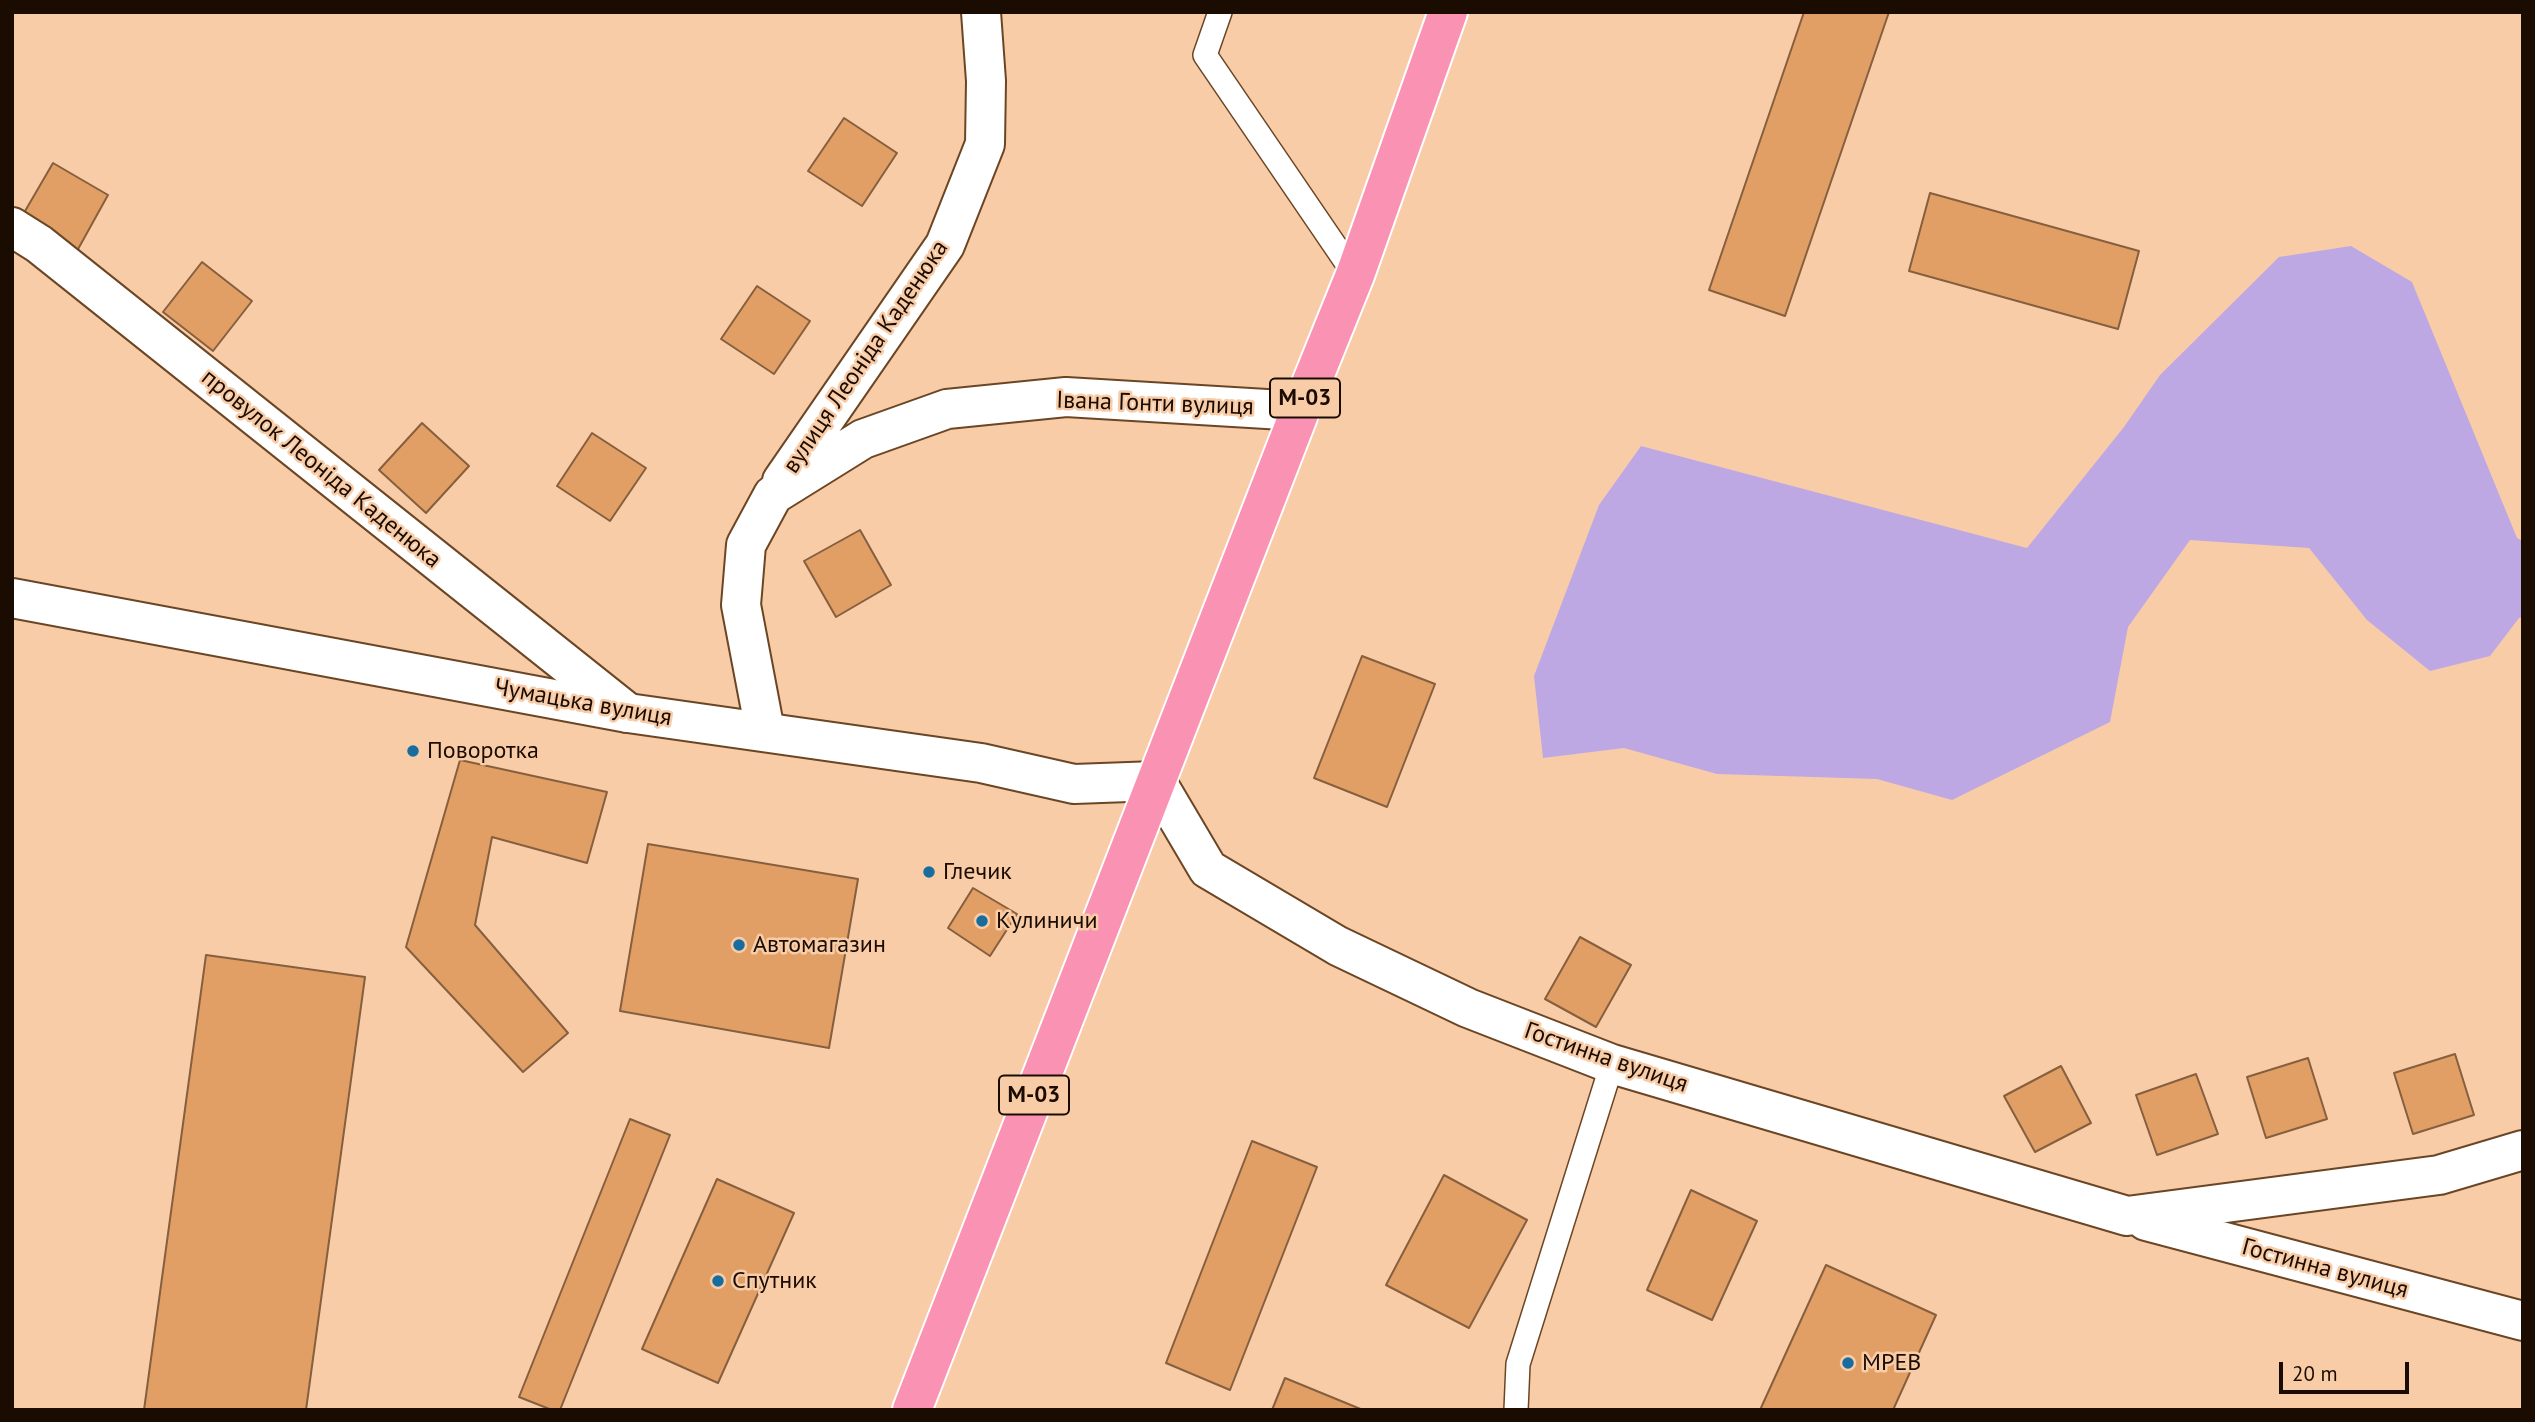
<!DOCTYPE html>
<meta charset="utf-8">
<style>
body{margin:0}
#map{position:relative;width:2535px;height:1422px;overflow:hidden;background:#f9cca8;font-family:"PT Sans",sans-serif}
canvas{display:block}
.frame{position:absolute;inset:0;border:14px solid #1b0c02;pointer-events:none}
.scale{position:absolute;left:2279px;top:1362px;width:130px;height:32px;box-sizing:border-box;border:4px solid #1b0c02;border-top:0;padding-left:9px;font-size:21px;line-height:24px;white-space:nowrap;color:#1b0c02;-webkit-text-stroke:5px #f9cca8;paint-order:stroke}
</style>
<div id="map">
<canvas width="2535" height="1422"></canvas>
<div class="frame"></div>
<div class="scale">20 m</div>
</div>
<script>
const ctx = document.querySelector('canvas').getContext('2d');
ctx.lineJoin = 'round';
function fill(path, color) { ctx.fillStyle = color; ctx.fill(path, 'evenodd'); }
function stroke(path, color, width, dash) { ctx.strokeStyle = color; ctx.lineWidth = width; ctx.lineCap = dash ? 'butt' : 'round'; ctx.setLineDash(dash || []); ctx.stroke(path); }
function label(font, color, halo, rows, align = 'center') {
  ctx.font = font + ' "PT Sans",sans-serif'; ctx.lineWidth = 5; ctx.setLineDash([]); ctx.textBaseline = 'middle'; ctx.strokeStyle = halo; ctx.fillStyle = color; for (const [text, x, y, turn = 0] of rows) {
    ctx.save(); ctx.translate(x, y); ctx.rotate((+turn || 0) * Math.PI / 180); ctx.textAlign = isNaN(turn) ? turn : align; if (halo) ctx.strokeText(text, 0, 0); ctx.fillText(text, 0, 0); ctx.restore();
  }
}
fill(new Path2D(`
 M2351 246 2412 282 2517 538 2523 541V617L2519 618 2490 656 2430 671 2367 620 2309 548 2190 540 2128 627 2110 722 1952 800 1877 779 1717 774 1624 748 1543 758 1534 676 1599 505 1641 446 2027 548 2124 427 2160 375 2279 257Z`), '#bda8e4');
const building = new Path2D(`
 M1804 12H1889L1785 316 1709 290Z
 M844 118 897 153 862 206 808 171Z
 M53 163 108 195 77 251 21 218Z
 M1930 193 2139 251 2118 329 1909 271Z
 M202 262 252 301 213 351 163 312Z
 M757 286 810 321 774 374 721 339Z
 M422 423 469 466 426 513 379 470Z
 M592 433 646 468 610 521 557 486Z
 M860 530 891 585 836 617 804 561Z
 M1362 656 1435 684 1387 807 1314 778Z
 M460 760 607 792 587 863 492 837 475 925 568 1033 523 1072 406 947Z
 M648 844 858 879 829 1048 620 1011Z
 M973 888 1017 914 990 956 948 928Z
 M1580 937 1631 965 1596 1027 1545 999Z
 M206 955 365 977 306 1410H144Z
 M2455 1054 2474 1115 2413 1134 2394 1073Z
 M2308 1058 2327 1119 2266 1138 2247 1077Z
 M2061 1066 2091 1123 2035 1152 2004 1096Z
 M2196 1074 2218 1134 2157 1155 2136 1095Z
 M630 1119 670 1135 560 1410H552L519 1397Z
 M1252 1141 1317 1167 1230 1390 1166 1363Z
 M1444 1175 1527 1220 1469 1328 1386 1285Z
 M717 1179 794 1213 718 1383 642 1349Z
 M1691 1190 1757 1221 1712 1320 1647 1290Z
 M1826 1265 1936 1315 1893 1410H1760Z
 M1285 1378 1363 1410H1272Z`);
fill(building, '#e19f66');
stroke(building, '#865f3e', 2);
const lane = new Path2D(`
 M1220 12 1205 55 1355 275
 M1516 1410 1518 1364 1612 1064`);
const street = new Path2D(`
 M12 227 39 244 628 713
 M782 481 945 245 985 144 986 81 981 12
 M765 731 741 605 746 545 773 495 863 439 947 409 1066 397 1300 411
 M1156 781 1208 869 1338 946 1468 1008 1612 1064 2127 1216 2439 1175 2523 1150
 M2146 1221 2523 1321`);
const secondary = new Path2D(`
 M12 598 628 713 981 763 1074 784 1156 781`);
const highway = new Path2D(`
 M912 1410 1300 411 1355 275 1448 12`);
stroke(lane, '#6b4625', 26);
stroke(street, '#6b4625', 42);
stroke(secondary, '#6b4625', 42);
stroke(highway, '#fff', 42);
stroke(lane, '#fff', 23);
stroke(street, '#fff', 38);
stroke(secondary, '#fff', 38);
stroke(highway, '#fa93b3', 38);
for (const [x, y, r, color] of [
 [413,751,7,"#196d9e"],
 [929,872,7,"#196d9e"],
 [982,921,7,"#196d9e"],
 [739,945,7,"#196d9e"],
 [718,1281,7,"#196d9e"],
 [1848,1363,7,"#196d9e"]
]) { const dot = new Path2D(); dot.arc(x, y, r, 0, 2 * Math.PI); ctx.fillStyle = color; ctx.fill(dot); stroke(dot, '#f9cca8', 2.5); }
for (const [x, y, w] of [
 [1305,398,70],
 [1034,1095,70]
]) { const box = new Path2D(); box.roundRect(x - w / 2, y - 19.5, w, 39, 5); ctx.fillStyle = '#f9cca8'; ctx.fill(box); stroke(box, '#1b0c02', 2); }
label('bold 23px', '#1b0c02', null, [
 ["М-03",1305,398],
 ["М-03",1034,1095]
]);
label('24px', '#1b0c02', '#f9cca8', [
 ["вулиця Леоніда Каденюка",866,357,-56],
 ["Івана Гонти вулиця",1155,404,2],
 ["провулок Леоніда Каденюка",321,469,39],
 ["Чумацька вулиця",583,703,10],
 ["Гостинна вулиця",1606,1058,19],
 ["Гостинна вулиця",2325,1269,15]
]);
label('24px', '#1b0c02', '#f9cca8', [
 ["Поворотка",427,751],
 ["Глечик",943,872],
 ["Кулиничи",996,921],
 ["Автомагазин",753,945],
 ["Спутник",732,1281],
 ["МРЕВ",1862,1363]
], 'left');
</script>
